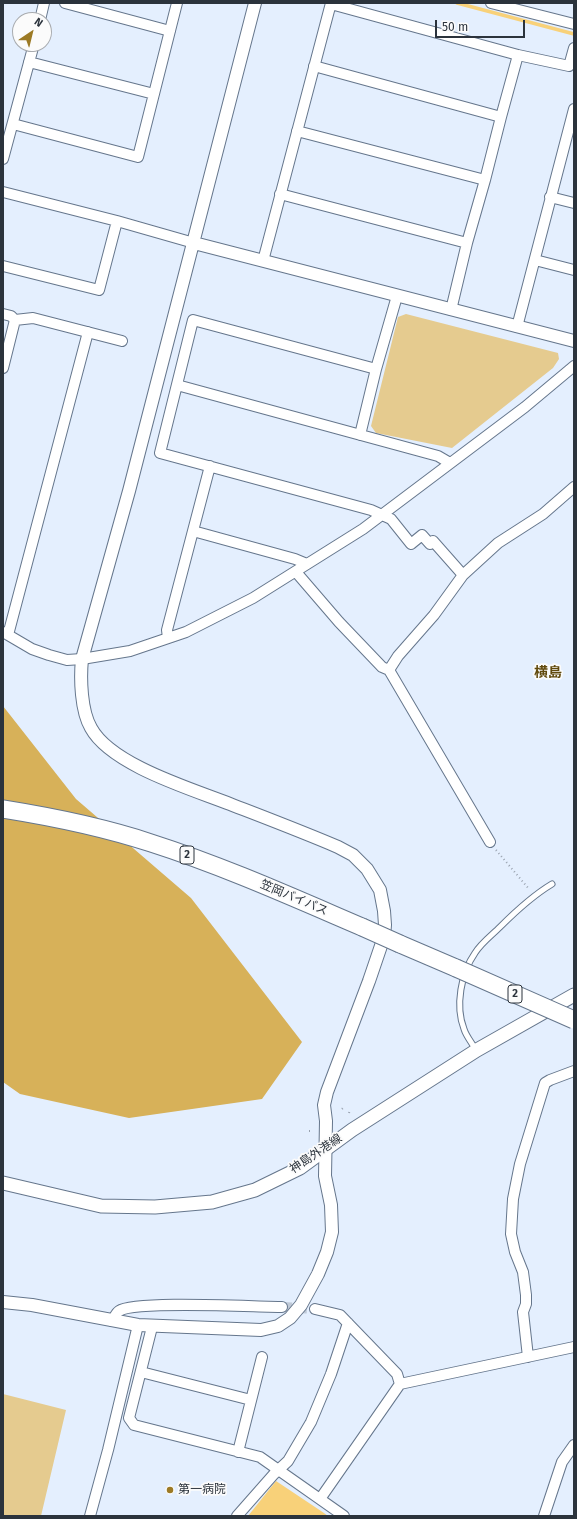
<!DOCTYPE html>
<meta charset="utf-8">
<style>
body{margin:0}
#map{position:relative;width:577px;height:1519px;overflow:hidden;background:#e4effe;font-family:"Fira Sans",sans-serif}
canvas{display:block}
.frame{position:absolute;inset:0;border:4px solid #2b333c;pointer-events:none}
.north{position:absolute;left:12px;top:12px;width:40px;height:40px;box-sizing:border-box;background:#fbfbfb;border:1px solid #a8abaf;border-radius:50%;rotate:35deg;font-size:11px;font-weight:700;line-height:16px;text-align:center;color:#2b333c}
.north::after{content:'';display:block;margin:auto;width:14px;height:18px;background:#9c7a25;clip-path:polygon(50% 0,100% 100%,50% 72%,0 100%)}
.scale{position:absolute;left:435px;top:20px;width:90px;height:18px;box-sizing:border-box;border:2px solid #2b333c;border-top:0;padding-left:5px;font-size:12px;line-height:14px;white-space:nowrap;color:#2b333c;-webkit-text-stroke:3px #fbfbfb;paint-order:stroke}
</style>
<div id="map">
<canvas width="577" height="1519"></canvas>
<div class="frame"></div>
<div class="north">N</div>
<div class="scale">50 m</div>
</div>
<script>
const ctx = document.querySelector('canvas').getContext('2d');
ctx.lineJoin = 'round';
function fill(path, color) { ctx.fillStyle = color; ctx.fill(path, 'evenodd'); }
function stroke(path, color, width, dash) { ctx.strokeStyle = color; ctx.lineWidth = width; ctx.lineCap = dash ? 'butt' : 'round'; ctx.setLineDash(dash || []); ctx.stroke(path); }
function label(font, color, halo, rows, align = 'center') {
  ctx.font = font + ' "Fira Sans","Noto Sans JP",sans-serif'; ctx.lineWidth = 3.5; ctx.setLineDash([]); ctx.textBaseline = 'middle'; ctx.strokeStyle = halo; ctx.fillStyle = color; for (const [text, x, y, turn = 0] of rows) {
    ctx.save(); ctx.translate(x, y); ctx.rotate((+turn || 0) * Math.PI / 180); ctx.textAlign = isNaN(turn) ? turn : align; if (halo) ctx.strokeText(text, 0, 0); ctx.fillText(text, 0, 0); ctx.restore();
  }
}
fill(new Path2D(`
 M406 314 558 353 559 359 553 368 452 448 376 433 371 426 398 317Z
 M3 1394 66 1410 41 1516H3Z`), '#e5cb8f');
fill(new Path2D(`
 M3 706 76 799 191 898 302 1042 262 1099 129 1118 20 1094 3 1082Z`), '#d7b159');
fill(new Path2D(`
 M276 1481 324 1513 328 1516H248Z`), '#f8d179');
stroke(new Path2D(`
 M457 3 574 34`), '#f8d179', 3.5);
stroke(new Path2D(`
 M282 1307 315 1309`), '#bfc9d7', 10, [10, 5]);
const service = new Path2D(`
 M476 1050C472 1043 466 1036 464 1029 455 1006 461 973 475 953 481 943 492 935 500 927 517 910 532 896 552 884`);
const minor = new Path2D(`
 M65 3 170 31
 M491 3 574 24
 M331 4 518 55 569 66 574 48
 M40 20 44 3
 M29 62 154 94
 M314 66 501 117
 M13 124 138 157 177 3
 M297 131 485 180
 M3 159 34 44
 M3 192 117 221 194 243
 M280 194 467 243
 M550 197 574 203
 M535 260 574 270
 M263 261 331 3
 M3 266 99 290 117 221
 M451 310 467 243 485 180 501 117 518 55
 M3 314 11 316 15 320 33 318 122 341
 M517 327 574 109
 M3 368 15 320
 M376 369 193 320 160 453 371 510 391 519 411 544 422 535 430 544 433 541 463 575
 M177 385 438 456 450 463
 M360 435 376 369 397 296
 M193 531 295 559 307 564
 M296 572 339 622 382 667 389 670 490 842
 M3 632 32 649 49 655 67 660 82 659 130 651 186 632 253 598 363 529 525 407 574 366
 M8 635 88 332
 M168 638 167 630 210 466
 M389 670 398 656 434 615 463 575 498 543 543 514 574 487
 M315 1309 340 1315 397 1374 400 1384
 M112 1321C114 1318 116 1313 119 1311 135 1300 255 1307 282 1307
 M152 1327 129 1418 134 1425 260 1457 344 1516
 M528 1357 523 1312 526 1304V1295L523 1272 515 1252 511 1234 513 1199 520 1164 545 1083 550 1080 574 1071
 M141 1372 251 1400
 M238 1452 262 1357
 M320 1499 400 1384 574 1347
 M90 1516 108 1450 138 1325
 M237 1516 274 1474 288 1461 311 1422 331 1374 348 1323
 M544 1516 562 1462 574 1445`);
const tertiary = new Path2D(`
 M194 243 574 341
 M3 1302 32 1305 138 1325 261 1330 278 1326 290 1318 301 1305 318 1274 327 1252 332 1232 331 1205 325 1176 326 1121 324 1105 327 1092 369 981 384 937 385 925 384 911 380 890 367 869 353 855 338 847C303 832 266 818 230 804 192 789 111 765 91 728 81 711 80 679 82 659L129 491 255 3`);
const secondary = new Path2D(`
 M3 1183 101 1206 155 1207 212 1202 255 1190 300 1168 352 1130 477 1050 574 995`);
const motorway = new Path2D(`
 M3 809C53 817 103 827 151 843 223 866 292 897 362 927
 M400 944 456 968`);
stroke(service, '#65768c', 7);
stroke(minor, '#65768c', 12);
stroke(tertiary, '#65768c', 14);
stroke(secondary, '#65768c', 15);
stroke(motorway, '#65768c', 19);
stroke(new Path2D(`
 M496 850 529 889
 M342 1109 344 1107
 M349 1113 350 1110
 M309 1131H312`), '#99a2af', 2, [1, 3]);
stroke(service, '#fff', 5);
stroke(minor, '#fff', 10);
stroke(tertiary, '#fff', 12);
stroke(secondary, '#fff', 13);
stroke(motorway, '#fff', 17);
const motorwayBridge = new Path2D(`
 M362 927 400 944
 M456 968 574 1020`);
stroke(motorwayBridge, '#65768c', 19, []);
stroke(motorwayBridge, '#fff', 17);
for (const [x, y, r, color] of [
 [170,1490,4,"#9c7a25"]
]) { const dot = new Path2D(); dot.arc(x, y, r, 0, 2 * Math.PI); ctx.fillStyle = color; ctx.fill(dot); stroke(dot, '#fbfbfb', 1.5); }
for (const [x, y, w] of [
 [187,855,14],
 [515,994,14]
]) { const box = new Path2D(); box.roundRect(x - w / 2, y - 9, w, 18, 3); ctx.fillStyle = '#fbfbfb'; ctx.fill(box); stroke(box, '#2b333c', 1); }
label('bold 11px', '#2b333c', null, [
 ["2",187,855],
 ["2",515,994]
]);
label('12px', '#2b333c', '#fbfbfb', [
 ["笠岡バイパス",294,898,23],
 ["神島外港線",316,1154,-34]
]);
label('12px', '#2b333c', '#fbfbfb', [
 ["第一病院",178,1490]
], 'left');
label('bold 14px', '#614a0d', '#fbfbfb', [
 ["横島",548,673]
]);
</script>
